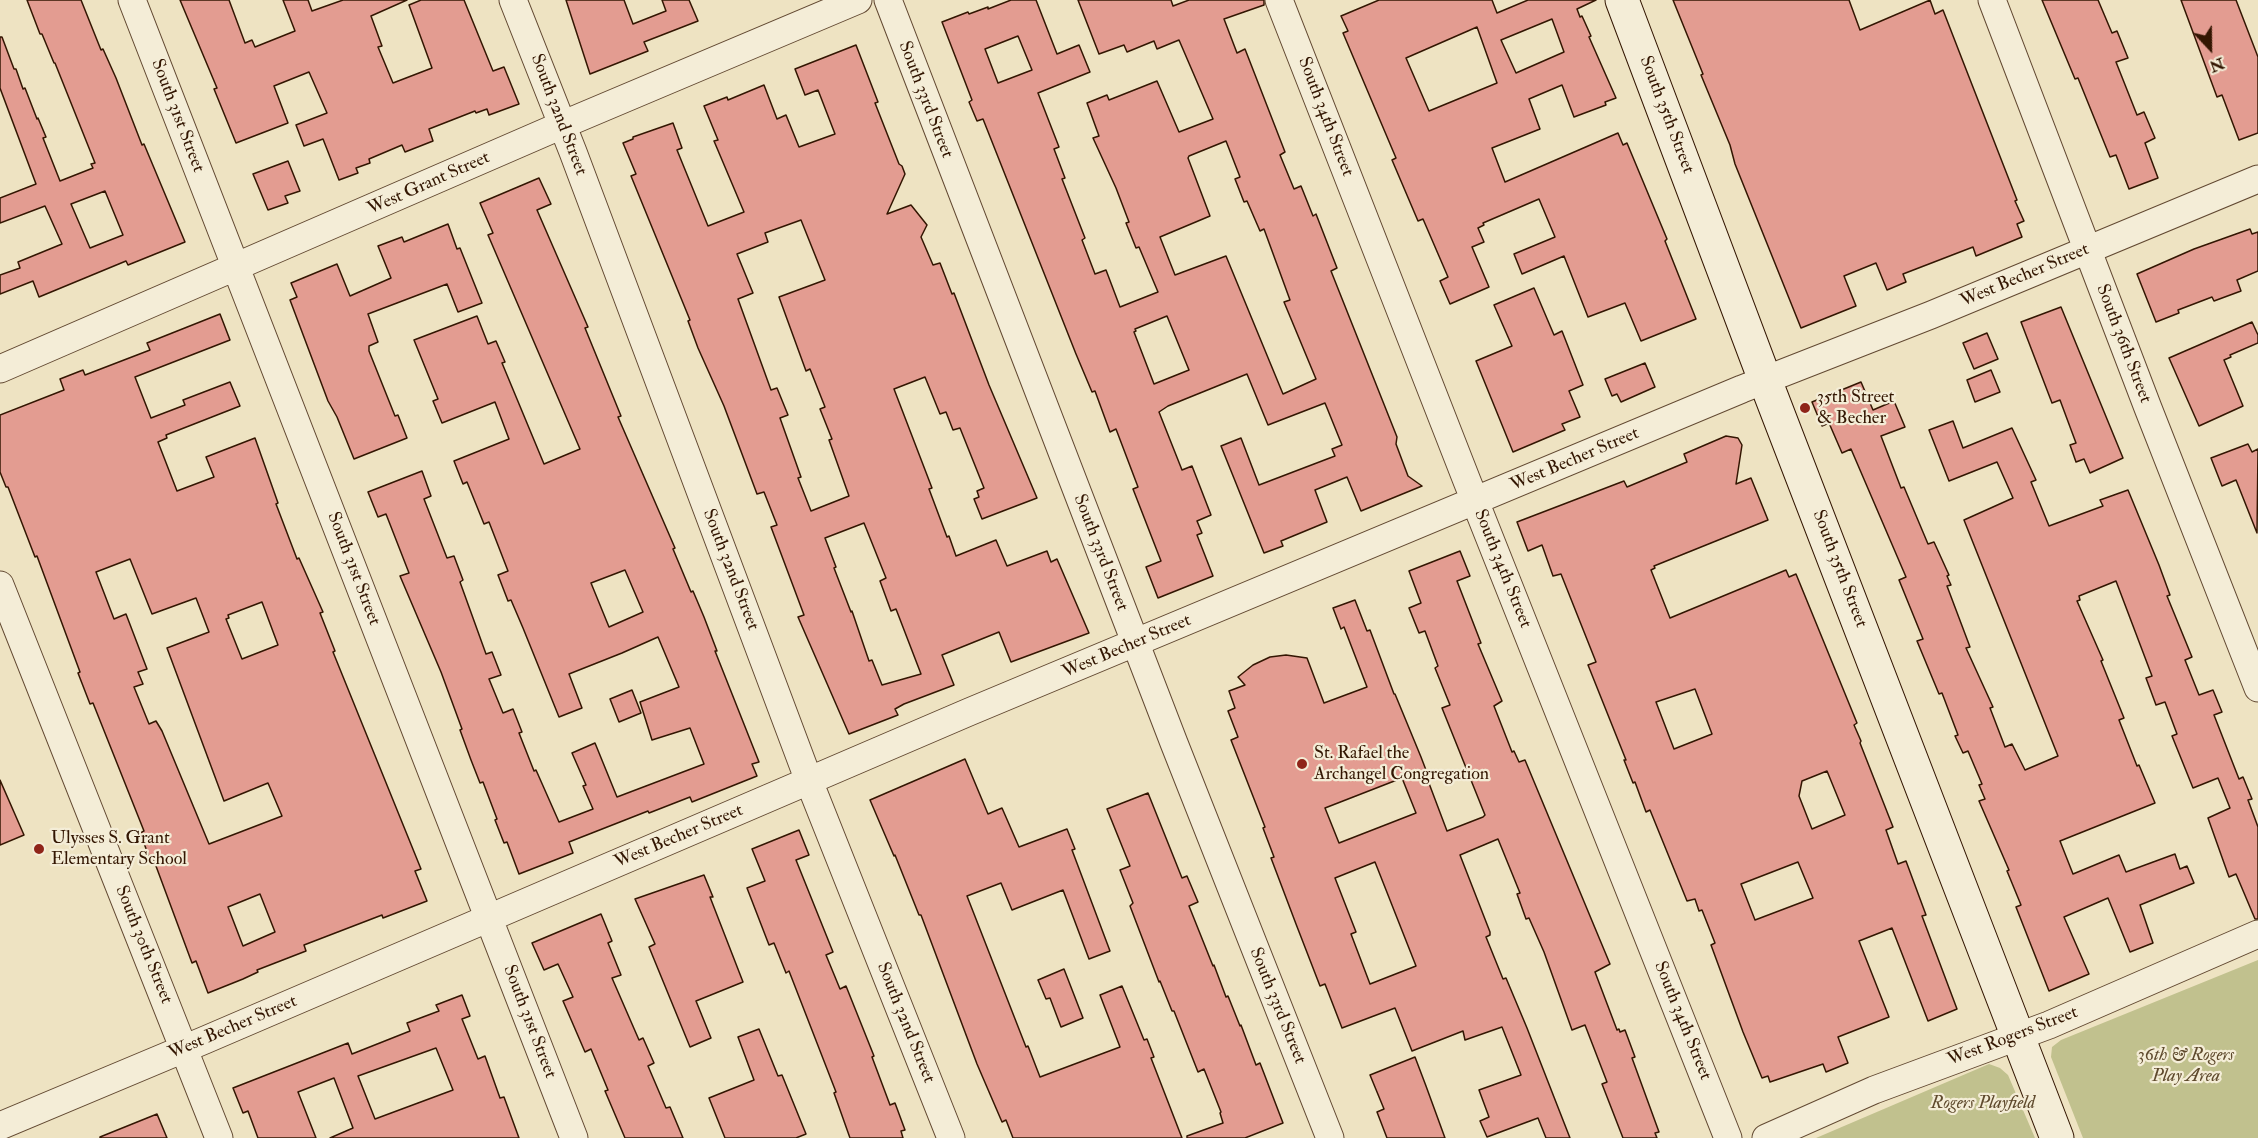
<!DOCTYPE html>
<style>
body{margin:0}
#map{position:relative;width:2258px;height:1138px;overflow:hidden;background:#eee3c2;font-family:"IM FELL Double Pica",serif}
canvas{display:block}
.north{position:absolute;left:2180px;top:18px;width:60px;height:60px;-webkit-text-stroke:4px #f4edd7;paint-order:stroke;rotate:158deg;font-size:16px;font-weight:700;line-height:24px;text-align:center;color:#331602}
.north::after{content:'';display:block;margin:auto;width:21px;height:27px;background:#331602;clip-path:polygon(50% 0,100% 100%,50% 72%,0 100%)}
</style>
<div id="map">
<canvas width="2258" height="1138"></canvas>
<div class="north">N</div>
</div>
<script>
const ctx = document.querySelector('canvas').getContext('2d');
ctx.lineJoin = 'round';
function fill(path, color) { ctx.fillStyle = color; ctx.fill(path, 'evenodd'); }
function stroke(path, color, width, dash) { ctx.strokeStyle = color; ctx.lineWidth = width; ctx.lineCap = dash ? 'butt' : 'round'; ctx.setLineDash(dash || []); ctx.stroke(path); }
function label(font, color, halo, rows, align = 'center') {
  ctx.font = font + ' "IM FELL Double Pica",serif'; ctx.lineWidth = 4.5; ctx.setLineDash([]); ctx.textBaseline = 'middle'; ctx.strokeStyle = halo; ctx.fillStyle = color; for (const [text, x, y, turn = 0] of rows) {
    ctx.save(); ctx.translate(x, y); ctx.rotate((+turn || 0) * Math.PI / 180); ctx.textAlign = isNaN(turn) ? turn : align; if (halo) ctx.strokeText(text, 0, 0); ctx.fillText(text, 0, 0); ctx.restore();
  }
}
fill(new Path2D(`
 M2258 960V1138H2083L2051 1057 2052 1047 2061 1040Z
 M1989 1064 2000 1068 2008 1075 2035 1138H1816Z`), '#c1c18e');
const building = new Path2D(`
 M27 0H81L101 50 103 49 116 78 142 145 144 144 185 242 128 265 126 261 39 297 33 281 0 294V275L20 268 18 262 62 244 45 206 0 223V198L36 184 0 88V37H2L14 69H16L23 89 25 88 37 119 38 118 46 137 43 138 60 181 93 168 91 164 95 163 55 63H54L42 34H40ZM105 191 123 235 90 248 71 204Z
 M180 0H229L245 43 252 40 255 47 295 31 283 0H308L312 11 343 0H407L371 16 382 46 378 47 393 83 432 68 409 5 421 0H464L493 71 504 67 519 104 489 115 487 109 476 113 475 111 429 129 433 141 405 152 402 145 369 159 370 163 356 168 358 173 339 180 323 139 304 146 296 125 327 113 309 72 274 86 288 123 236 143 214 89 217 88Z
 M566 0H624L633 24 666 11 662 0H689L698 21 644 42 648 51 590 74Z
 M1011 0H1036L1057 54 1079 45 1090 72 1038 93 1059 147 1054 149 1065 178 1062 179 1085 238 1082 240 1095 274 1106 270 1120 307 1158 292 1139 247 1136 248 1126 223 1129 222 1116 188 1093 138 1099 136 1087 103 1107 95 1109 100 1157 81 1179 132 1213 119 1179 40 1157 49 1154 41 1127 52 1124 45 1099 54 1078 0H1171L1173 6 1189 0H1264V5L1224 19 1237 53 1245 49 1285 152 1280 155 1294 189 1301 186 1313 216 1316 214 1337 268 1331 271 1397 437 1396 444 1408 476 1422 486 1361 511 1347 477 1315 490 1327 522 1281 541 1283 546 1264 553 1221 446 1241 438 1259 485 1335 456 1332 449 1342 445 1325 403 1268 425 1247 374 1168 406 1159 412 1182 470 1192 466 1211 515 1197 521 1202 533 1197 535 1213 576 1158 598 1146 567 1161 561 1133 489 1138 487 1116 429 1110 432 1095 391 1092 392 1076 354 983 119 977 121 969 102 972 100 942 22 968 12 969 14 988 7V9ZM1018 36 1032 70 998 83 985 49ZM1226 141 1240 177 1235 179 1244 202 1247 201 1260 231 1264 229 1290 300 1284 302 1316 379 1283 394 1226 256 1175 275 1160 237 1210 216 1188 158 1189 156ZM1167 316 1189 370 1154 384 1134 332 1136 331 1135 329Z
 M1379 0H1492L1497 13 1528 0H1596L1577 9 1580 17 1582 16 1591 36 1589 37 1616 98 1605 102 1606 105 1574 117 1562 85 1529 99 1540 129 1492 148 1505 182 1618 133 1623 145 1627 143 1667 239 1665 241 1696 319 1641 341 1625 303 1588 317 1564 256 1522 274 1514 254 1555 237 1539 199 1483 223 1484 225 1478 228 1484 242 1472 247 1489 287 1450 304 1440 281 1448 277 1423 219 1418 221 1392 160 1396 158 1343 33 1348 31 1341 16ZM1552 19 1564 52 1516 73 1501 40ZM1477 27 1497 83 1429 111 1406 58Z
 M1673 0H1849L1860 30 1930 0 1935 14 1943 10 1962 59 2017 200 2015 201 2024 221 2017 224 2022 237 1976 256 1973 247 1903 274 1906 282 1887 290 1876 263 1844 276 1856 306 1801 328 1735 164 1730 145 1701 75 1703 74Z
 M2042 0H2098L2112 33 2117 31 2128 58 2116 62 2137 115 2144 112 2155 138 2145 143 2158 178 2129 189 2116 155 2110 157 2078 78 2075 79Z
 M2181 0H2236L2258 57V133L2239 140 2222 95 2217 97Z
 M856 45 878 102 875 103 899 164 902 166 905 174 887 214 911 205 927 225 921 237 933 265 940 263 952 294 954 293 989 385 1037 498 982 519 974 499 979 497 977 491 984 488 960 428 953 430 946 412 940 414 925 377 894 389 932 488 929 489 947 537 949 536 956 556 996 540 1007 566 1047 551 1051 562 1057 559 1089 633 1011 662 999 632 942 655 954 685 904 704 895 709 898 715 849 734 798 617 804 615 771 527 777 525 764 492 757 494 724 406 698 348 688 321 690 320 631 176 636 174 623 143 633 139V137L673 123 682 148 677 150 708 226 744 212 714 141 718 140 704 106 727 97 728 100 764 85 777 119 786 115 799 147 835 134 818 90 805 95 795 69ZM801 220 825 280 779 297 806 371 810 369 825 407 820 409 832 439 829 440 849 496 811 511 798 478 801 477 780 418 788 415 777 388 771 390 738 299 753 293 737 254 768 242 765 233ZM864 523 886 578 880 581 891 611 896 609 921 674 882 685 872 660 869 661 852 611 851 612 834 568 836 567 825 538Z
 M288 161 300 191 285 196 288 203 268 210 253 174Z
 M539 178 551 204 537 210 588 327 585 328 621 416 618 417 675 548 673 549 691 592 693 591 704 617 717 651H715L759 762 752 764 757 776 692 802 690 797 649 813 648 811 569 842 573 853 519 874 507 842 504 843 495 820 497 819 483 782 480 783 471 760 460 730 462 729 441 672 400 576 409 573 386 514 378 517 368 492 422 471 431 496 424 499 447 558 454 556 463 580 460 582 486 654 492 652 501 675 489 679 503 713 513 709 522 732 519 733 534 771 536 770 559 822 593 809 583 786 586 785 572 753 595 743 617 797 704 764 690 728 652 740 640 702 679 687 658 637 622 653 569 674 582 708 559 717 523 628 511 600 508 601 498 575 508 571 489 522 484 524 467 482 463 484 454 461 509 439 495 402 442 423 433 401 438 399 414 340 477 316 488 344 496 341 505 362 502 363 544 464 580 449 488 235 493 233 480 203ZM625 570 643 612 609 627 591 583Z
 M448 224 457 249 460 248 482 303 458 312 447 284 368 314 378 342 369 346V351L395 416 398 415 407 438 354 459 337 417 328 401 290 300 297 297 291 283 337 264 350 296 391 278 378 246 402 237 404 242Z
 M2250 229 2252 234 2258 232V271L2237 280 2241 291 2214 301 2212 297 2178 310 2179 313 2156 322 2137 274 2194 249Z
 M1534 288 1554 335 1562 331 1583 385 1569 391 1580 417 1562 424 1565 430 1513 452 1476 361 1512 346 1494 305Z
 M2061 307 2123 458 2090 473 2084 459 2076 462 2070 445 2076 443 2060 400 2052 403 2021 322Z
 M220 314 230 340 135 377 151 418 185 405 183 400 230 382 240 406 166 435 167 438 158 442 177 491 214 477 206 457 255 438 278 503 276 504 297 559 299 558 323 612 320 613 335 651 333 652 421 869 415 871 427 901 383 918 382 915 304 945 306 951 257 970 258 972 243 979 208 993 196 961 192 963 153 858 150 859 140 833 144 831 93 703 90 704 78 673 80 672 37 556 35 557 8 487H6L0 472V415L64 390 60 379 83 370 85 375 150 350 147 343ZM130 559 152 614 196 598 209 632 167 648 224 801 268 783 282 816 209 844 162 731 156 721 149 724 134 687 143 684 138 672 147 669 126 614 114 619 96 572ZM262 602 278 645 242 659 226 619 229 618 228 615ZM260 894 275 932 243 946 228 907Z
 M2252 322 2258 335V343L2230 355 2231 357 2224 360 2243 406 2199 426 2169 358Z
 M1987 333 1998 359 1974 369 1963 343Z
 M1645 363 1655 387 1621 402 1617 394 1612 396 1605 379Z
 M1991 370 2000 392 1975 402 1967 380Z
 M1861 382 1873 410 1894 401 1905 427 1881 436 1901 488 1904 487 1928 544 1934 542 1949 575 1947 576 1951 585 1947 586 1970 647 1966 648 1993 707 1990 708 2005 747 2012 744 2025 770 2058 756 1964 520 2013 498 1997 462 1949 481 1929 430 1953 421 1963 448 2012 428 2036 480 2031 482 2049 526 2103 506 2100 500 2128 490 2159 565 2170 595 2167 596 2192 657 2185 660 2199 695 2213 690 2222 712 2214 715 2239 779 2243 777 2252 799 2248 800 2258 827V919H2255L2236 874 2229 877 2208 818 2230 808 2218 778 2193 788 2172 736 2177 734 2165 702 2156 705 2146 678 2152 676 2116 581 2079 596 2080 600 2077 601 2103 660 2101 661 2124 718 2119 720 2137 766 2139 765 2155 803 2060 841 2073 874 2119 855 2126 872 2175 854 2180 869 2187 866 2194 883 2140 905 2153 943 2130 952 2108 898 2064 917 2089 974 2049 991 2016 907 2021 905 2007 871 2009 870 1979 801 1985 799 1979 785 1982 784 1968 751 1963 753 1955 736 1958 735 1942 693 1939 694 1917 641 1923 639 1899 580 1906 577 1851 449 1842 453 1829 423 1822 426 1812 402Z
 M1726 436 1738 438 1742 445 1736 484 1751 478 1768 520 1654 566 1655 568 1651 570 1670 618 1786 570 1789 577 1796 574 1857 723 1854 725 1861 741 1860 743 1893 827 1886 830 1898 864 1906 861 1926 915 1922 916 1957 1009 1928 1021 1892 928 1859 941 1889 1017 1838 1037 1848 1063 1826 1072 1823 1064 1770 1082 1768 1076 1762 1078 1743 1032 1711 945 1715 943 1702 910 1699 911 1695 899 1687 901 1650 810 1646 812 1635 782 1633 783 1624 760H1626L1588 665 1596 662 1561 574 1553 576 1542 545 1528 551 1517 522 1624 481 1627 487 1687 462 1684 454ZM1695 689 1712 734 1674 749 1656 702ZM1827 771 1845 815 1812 829 1799 796 1802 781ZM1798 862 1813 898 1755 920 1741 884Z
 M2248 444 2252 452 2258 449 2257 533 2236 480 2222 486 2211 458Z
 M1460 551 1470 576 1457 581 1481 643 1478 644 1502 701 1494 706 1512 752 1514 751 1519 762 1525 760 1610 964 1595 972 1617 1030 1619 1029 1620 1032 1625 1030 1635 1057 1632 1058 1659 1132 1655 1133 1657 1138H1623L1602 1084 1607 1082 1585 1025 1572 1030 1544 952 1529 918 1526 919 1517 894 1520 893 1498 839 1460 855 1490 932V935L1486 937 1503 979 1506 978 1527 1028 1570 1138H1546L1538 1118 1487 1137 1480 1121 1489 1117 1479 1090 1521 1075 1502 1027 1465 1040 1463 1031 1412 1051 1395 1008 1342 1028 1325 984 1320 986 1296 924 1271 858 1274 857 1263 828 1265 827 1231 740 1238 737 1228 711 1235 708 1229 691 1245 685 1238 677 1253 665 1270 657 1286 655 1307 658 1324 703 1367 687 1344 627 1341 629 1333 608 1355 600 1367 631 1370 630 1394 694H1395L1421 757 1429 778H1427L1447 831 1483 817 1485 815 1442 708 1450 705 1435 668 1438 666 1425 631 1419 633 1409 608 1421 603 1409 571ZM1402 778 1416 813 1339 843 1325 808ZM1375 862 1416 966 1370 984 1351 934 1356 932 1335 878Z
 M632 690 641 713 619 722 610 699Z
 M965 759 988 814 1002 808 1019 847 1067 829 1075 849 1072 850 1110 951 1089 959 1063 890 1012 910 1001 883 967 896 1026 1047 1028 1046 1040 1077 1120 1047 1100 995 1122 986 1144 1040 1147 1039 1154 1057 1151 1058 1182 1138H1013L1006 1120 1002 1122 977 1064 921 915H919L895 855 894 856 870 800Z
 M0 780 24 835 0 845Z
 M1148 793 1182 878 1187 876 1198 902 1189 906 1213 966 1214 965 1226 997 1228 996 1240 1026 1241 1025 1256 1065 1260 1063 1283 1123 1245 1138H1187V1136L1223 1123 1220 1113 1221 1112 1204 1069 1198 1072 1174 1011H1172L1160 981 1159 982 1130 906 1133 903 1120 870 1130 866 1107 809Z
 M799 830 809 855 796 860 833 952 826 955 840 989 846 986 874 1056 872 1057 890 1105 895 1103 905 1130 901 1131 903 1138H850L834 1093 836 1092 789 971 786 973 774 943 769 945 747 888 765 881 752 849Z
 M704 875 713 897H710L743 982 696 1001 711 1038 690 1047 649 947 655 944 635 899Z
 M601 914 612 941 608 943 621 975 612 978 639 1040 643 1038 654 1063 648 1066 666 1108 670 1107 683 1138H625L605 1091 608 1090 591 1049 585 1052 563 1001 573 997 558 964 544 970 532 943Z
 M1064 969 1083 1018 1061 1027 1050 998 1046 999 1038 980Z
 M462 995 470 1016 462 1019 478 1059 485 1056 500 1098 504 1097 519 1138H330L353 1128 334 1078 298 1092 316 1138H258L248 1111 243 1113 233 1088 348 1043 352 1054 410 1031 407 1023 439 1011 436 1005ZM436 1048 453 1090 375 1119 358 1076Z
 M759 1029 778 1076 782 1075 806 1134 796 1138H725L709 1098 754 1080 738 1037Z
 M1415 1057 1426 1086 1445 1138H1387L1377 1112 1384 1109 1370 1075Z
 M157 1114 167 1138H100V1137Z`);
fill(building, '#e39c91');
stroke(building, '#331602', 1.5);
const street = new Path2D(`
 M132 0 574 1138
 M513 0 573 152 809 781 951 1138
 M888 0 1174 743 1330 1138
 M1279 0 1467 481 1728 1138
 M1992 0 2148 408 2258 688
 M0 369 562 125 858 0
 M0 585 219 1138
 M0 1126 205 1040 969 712 1742 389 1931 315 2258 179
 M1766 1138 1874 1090 2049 1025 2258 934`);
const secondary = new Path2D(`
 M1622 0 1765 380 2057 1138`);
stroke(street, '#624932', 29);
stroke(secondary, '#331602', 35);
stroke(street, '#f4edd7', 27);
stroke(secondary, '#f4edd7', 33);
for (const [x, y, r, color] of [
 [1805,408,6,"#8f2418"],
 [1302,764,6,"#8f2418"],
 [39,849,6,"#8f2418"]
]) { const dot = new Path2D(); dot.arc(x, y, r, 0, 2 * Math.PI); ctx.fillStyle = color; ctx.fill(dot); stroke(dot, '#f4edd7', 2); }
label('18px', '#331602', '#f4edd7', [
 ["South 33rd Street",925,100,69],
 ["South 32nd Street",558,115,69],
 ["South 35th Street",1666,115,69],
 ["South 31st Street",177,116,69],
 ["South 34th Street",1325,117,69],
 ["West Grant Street",429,184,-24],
 ["West Becher Street",2025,276,-23],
 ["South 36th Street",2123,344,69],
 ["West Becher Street",1575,460,-23],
 ["South 33rd Street",1100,553,69],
 ["South 31st Street",353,569,69],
 ["South 34th Street",1502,569,68],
 ["South 35th Street",1839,569,69],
 ["South 32nd Street",730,570,69],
 ["West Becher Street",1127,647,-23],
 ["West Becher Street",679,837,-23],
 ["South 30th Street",143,945,68],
 ["South 33rd Street",1277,1006,68],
 ["South 34th Street",1682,1021,68],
 ["South 31st Street",529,1022,69],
 ["South 32nd Street",905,1023,68],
 ["West Becher Street",233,1028,-23],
 ["West Rogers Street",2013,1037,-21]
]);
label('18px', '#331602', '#f4edd7', [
 ["35th Street",1817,398],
 ["& Becher",1817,419],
 ["St. Rafael the",1314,754],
 ["Archangel Congregation",1314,775],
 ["Ulysses S. Grant",51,839],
 ["Elementary School",51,860]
], 'left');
label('italic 18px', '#5e492c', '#f4edd7', [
 ["36th & Rogers",2186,1056],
 ["Play Area",2186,1077],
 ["Rogers Playfield",1983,1104]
]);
</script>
